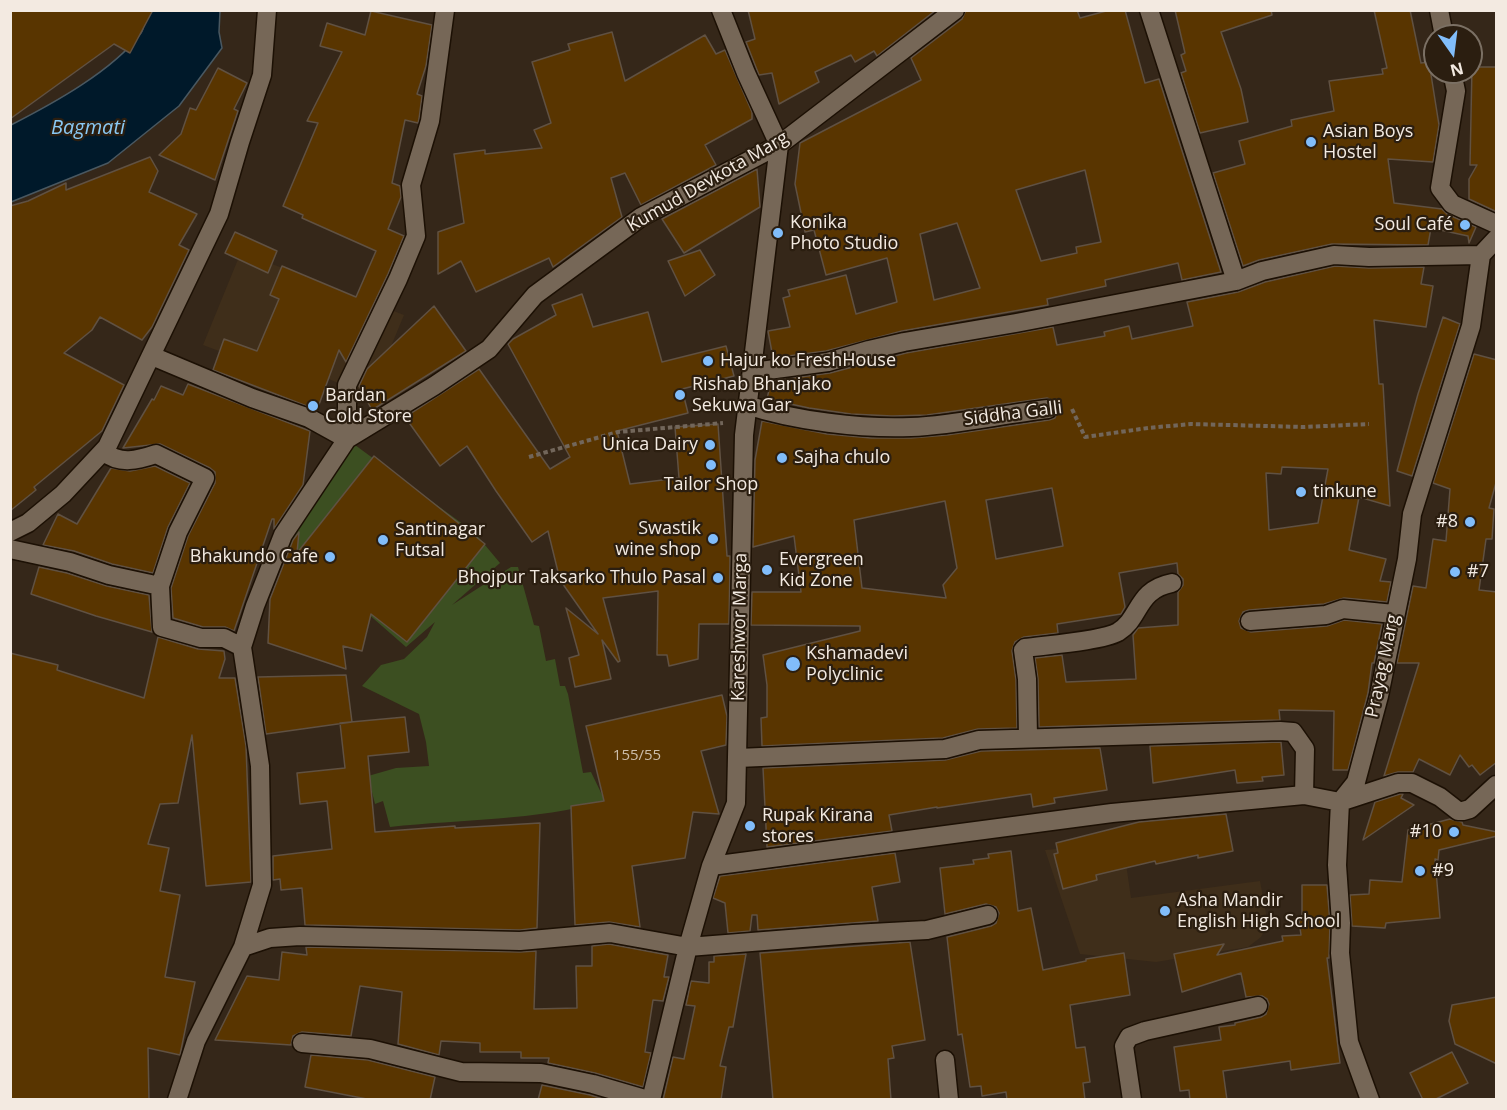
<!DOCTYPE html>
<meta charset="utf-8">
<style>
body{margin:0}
#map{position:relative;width:1507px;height:1110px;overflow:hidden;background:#352719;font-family:"Open Sans",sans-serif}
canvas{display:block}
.frame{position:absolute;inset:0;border:12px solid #f3eae1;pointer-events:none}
.north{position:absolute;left:1423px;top:24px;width:60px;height:60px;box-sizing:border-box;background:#2b1e10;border:2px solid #7b7064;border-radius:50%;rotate:166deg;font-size:16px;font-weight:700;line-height:24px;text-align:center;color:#f3eae1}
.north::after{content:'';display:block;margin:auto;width:21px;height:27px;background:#81bdfa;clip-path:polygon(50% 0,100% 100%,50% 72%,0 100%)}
</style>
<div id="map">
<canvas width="1507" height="1110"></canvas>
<div class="frame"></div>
<div class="north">N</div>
</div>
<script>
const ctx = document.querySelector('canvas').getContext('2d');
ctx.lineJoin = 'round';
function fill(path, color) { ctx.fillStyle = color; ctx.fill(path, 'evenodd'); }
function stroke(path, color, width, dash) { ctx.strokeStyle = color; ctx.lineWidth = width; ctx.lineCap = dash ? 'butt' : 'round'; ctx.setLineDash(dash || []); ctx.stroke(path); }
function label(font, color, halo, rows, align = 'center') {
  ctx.font = font + ' "Open Sans",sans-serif'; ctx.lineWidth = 4.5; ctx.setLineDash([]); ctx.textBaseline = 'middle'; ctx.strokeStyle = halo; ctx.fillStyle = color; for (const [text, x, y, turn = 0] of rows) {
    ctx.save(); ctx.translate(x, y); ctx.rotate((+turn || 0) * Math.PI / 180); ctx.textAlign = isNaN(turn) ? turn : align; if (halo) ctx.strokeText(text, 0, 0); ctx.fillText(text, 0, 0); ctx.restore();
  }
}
fill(new Path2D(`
 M241 252 404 315 370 397 308 370 285 376 203 345Z
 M1123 843 1131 898 1260 881 1268 924 1261 937 1248 947 1156 962 1080 954 1045 850Z`), '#3f2e1a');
fill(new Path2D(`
 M355 445 475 533 500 563 452 605 511 567H518L534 625 539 626 546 661 555 659 560 686H565L568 694 583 773 591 772 605 801C535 821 462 819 390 827L383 801 375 804 368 776 396 768 429 766 426 742 419 714 362 686 381 665 404 659 427 637 435 622 406 647 334 584 279 548Z`), '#3c4f21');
const water = new Path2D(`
 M146 11H220L219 32 222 48 179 106 108 163 11 202V125C52 104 113 71 141 33 145 27 145 18 146 11Z`);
fill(water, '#00192a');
stroke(water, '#495861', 1.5);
const building = new Path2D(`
 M10 10H153L130 53 114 44 10 119Z
 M748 10H936L877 56 874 51 855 62 851 55 815 72 819 82 779 104 772 73 759 75 746 42 755 39Z
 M966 10H1077L1080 18 1110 10H1125L1145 83 1159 79 1221 272 1182 280 1178 263 1105 280 1106 286 1047 299 1048 305 902 331 826 351 773 358 768 331 790 327 783 298 790 296 788 290 846 275 856 314 897 302 887 258 826 275 814 230 805 232 795 184 800 143 921 80 911 58 962 19ZM1085 170 1101 242 1076 247 1077 253 1041 261 1016 190ZM957 223 980 288 934 300 920 234Z
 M1175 10H1271L1272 15 1221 32 1241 89 1248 122 1200 133 1181 73 1186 71 1181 55 1185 53Z
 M1374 10H1410L1421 63 1429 62 1439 125 1433 162 1388 159 1394 203 1442 209 1447 214 1476 227 1469 243 1468 236 1431 228 1428 245 1332 244 1259 260 1243 266 1213 173 1245 164 1239 141 1292 126 1291 120 1334 111 1329 81 1383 74 1382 69 1387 68Z
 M371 11 432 25 426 66 417 94 422 96 419 119 418 123 405 120 392 183 400 186 401 197 388 229 404 236 388 274 346 362 339 350 317 410 213 370 224 339 257 351 279 299 270 295 282 266 356 297 376 251 302 218 303 215 283 206 318 123 307 121 342 52 320 46 327 23 365 35Z
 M612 32 625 81 705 35 716 54 725 50 752 112V119L705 145 716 165 641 205 625 173 611 178 622 217 553 267 549 258 476 292 461 261 438 274V232L464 223 454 154 485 150V154L542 148 534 130 551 123 532 62 570 50 568 44Z
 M1472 67H1497V212L1469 199V179L1477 165H1470Z
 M218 68 247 83 234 109 238 111 215 180 159 155 181 134 190 108 196 110Z
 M150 157 158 171 149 192 197 214 179 245 189 250 152 327 142 340 100 317 92 330 64 353 124 385 102 431 34 487 36 490 10 511V206L28 201 66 183V190Z
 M757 169 760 207 684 253 662 219Z
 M235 232 277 251 268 273 225 253Z
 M700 250 715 275 685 296 668 261Z
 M1335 266 1369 268 1424 267 1421 284 1433 286 1426 327 1374 320 1379 384H1383L1390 506 1359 497 1349 550 1386 559 1380 581 1391 582 1387 602 1344 598 1324 604 1249 610 1243 612 1239 621 1241 628 1251 632 1327 626 1344 620 1382 624 1374 663H1372L1368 693 1348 770H1333L1334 711 1279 710 1280 720 1039 727 1038 679 1035 658 1062 655 1066 682 1136 679 1133 635 1138 628 1178 625V592L1183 585V579L1178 574 1177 563 1119 573 1125 607 1121 614 1057 624 1058 633 1024 637 1015 642 1012 651 1016 680 1017 728 978 729 943 738 762 746 761 718 767 717V685L763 655 860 631V626L751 625 752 592H801L794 536 753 547 755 460 762 421 827 434 871 438H911L947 435 1049 420 1055 418 1059 408 1057 402 1047 398 927 415 892 416 851 414 809 408 767 399 771 381 830 373 906 353 1053 327 1057 345 1105 336 1104 332 1129 326 1132 339 1193 326 1187 302 1238 292 1265 282ZM1282 467 1328 469 1318 523 1269 530 1266 473 1281 474ZM1052 488 1063 546 996 559 986 500ZM945 501 957 568 943 585 946 598 862 588 854 520Z
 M582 294 593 327 648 312 662 362 726 346 734 376 682 389 688 413 617 431 630 484 679 478 675 427 718 424 727 556H730V562L729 624H699L698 659 669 666 667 655H657L658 591 603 598 620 661 618 662 602 640 611 679 575 687 569 658 579 655 566 608 598 634 560 580 548 531 532 542 496 491 467 446 440 466 405 417 479 369 550 469 570 457 508 344 513 339 556 315 552 305Z
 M434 306 466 351 372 410 359 386 367 369Z
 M1443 317 1460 324 1412 476 1397 471 1418 394Z
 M1474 354 1497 360V479L1489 508 1494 509 1492 539H1486L1479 590 1497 592V762L1480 775 1472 765 1469 767 1460 755 1450 775 1419 759 1413 772H1398L1384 776 1419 663H1397L1413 586 1426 588 1433 539 1446 541 1450 489 1433 483Z
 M188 384 310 431 303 485 274 529V519H272L234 631 225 627H203L173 618 171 588 188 536 215 483V472L210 468 160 444 123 448 152 399 154 400 161 386 183 395Z
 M374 456 485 544 407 642 371 614 362 651 343 646 346 669 268 643 270 599 293 540 299 532 297 553Z
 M155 466 190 483 168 527 153 573 112 564 74 551 43 545 58 514 77 524 111 468 130 471Z
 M39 567 67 573 107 586 149 595 152 632 96 616 31 594Z
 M158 637 198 649 224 651 225 659 219 678H235L246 746 251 882 206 886 192 735 178 803 160 804 148 844 169 848 160 891 180 895 165 977 195 982 180 1055 148 1048 149 1100H10V653L58 665 57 670 144 698Z
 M346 675 352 722 266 734 258 677Z
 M722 695 727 716 726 745 701 751 719 814 693 812 685 858 632 866 640 927 609 922 575 925 571 806 604 801 586 726Z
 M405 717 409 752 368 756 375 832 455 826V828L540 823 537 928 520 930 305 925 302 888 281 890 280 879 273 880V856L332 849 327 801 300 804 297 773 345 768 340 723Z
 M1281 742 1284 775 1262 777 1263 781 1237 783 1235 770 1153 783 1150 746Z
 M1100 748 1107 790 1054 798 1055 803 1033 807 1031 794 937 808V807L889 815 892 831 767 847 763 768 945 760 981 751Z
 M1400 794H1403L1401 798 1414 805 1363 840 1375 802Z
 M1226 814 1233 851 1198 858V855L1156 864 1155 861 1096 875 1097 880 1063 889 1054 854 1058 853 1056 843 1139 822Z
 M1450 819 1462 822 1463 825 1497 832V836L1439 850 1438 860 1435 859 1440 918 1386 923 1385 928 1352 926 1350 895 1369 894 1370 880 1402 882 1408 830Z
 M1011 851 1018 911 1031 908 1043 970 1086 961V959L1124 953 1130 995 1070 1005 1076 1048 1085 1047 1090 1082 1083 1083 1085 1100H1007L1006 1092 982 1096 981 1086 970 1087 962 1034 958 1035 947 937 991 926 996 923 999 913 996 907 986 904 945 914 940 868 974 864 973 860 989 858 988 854Z
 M895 853 900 882 872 887 878 921 758 930 757 915H752L750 931 728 933 725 903 713 898 720 876Z
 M1302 885H1327L1330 923 1329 958H1327L1340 1063 1291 1070 1290 1061 1223 1071 1227 1100H1190L1189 1090 1180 1091 1174 1047 1221 1040 1219 1027 1235 1025V1023L1261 1017 1266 1014 1269 1004 1267 999 1262 996 1246 997 1241 973 1182 992 1174 954 1224 944 1217 955 1283 941 1282 936 1301 935 1299 921 1302 919Z
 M910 942 925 1040 892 1046 894 1058 888 1059 891 1100H773L760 953Z
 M609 944 668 955 664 977H669L663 1001 653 1000 645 1052 651 1053 643 1087 595 1073 548 1063 549 1058H521V1052H480V1043L441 1041 439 1055 398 1044 402 992 360 986 351 1036 302 1032 293 1036 291 1045 215 1040 247 976 279 980 282 952 307 955 306 947 520 952 536 951 534 1009 577 1008 576 966H592V946Z
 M746 954 733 1027H729L720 1066 726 1067 721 1100H663L673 1057 684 1059 695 1006 686 1005 691 981 709 983V962H714V956Z
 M1497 997V1064L1455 1044 1449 1021 1452 1005Z
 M1452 1052 1468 1083 1434 1100H1423L1410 1073Z
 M311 1055 368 1060 435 1077 430 1100H372L305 1087Z
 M542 1085 590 1095 606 1100H538Z`);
fill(building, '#593500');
stroke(building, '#605142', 1.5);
const minor = new Path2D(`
 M721 10 746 73 779 145
 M1149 10 1236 281
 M1439 10 1444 36
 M1452 72 1456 91 1440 188 1452 204 1496 224
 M1481 255 1496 239
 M152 356 252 398 309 418 347 439V385L398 279 416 236 411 185 430 121 445 10
 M753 372 828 362 869 350 904 342 1016 323 1236 281 1262 271 1334 255 1369 257 1481 255
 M747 405C794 421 862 429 911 427 957 425 1003 414 1048 409
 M104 452C120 465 138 460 156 454L205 478 178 532 160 586
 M10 532 28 523 63 494 107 447 219 214 240 142 262 75 267 10
 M10 549 70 562 109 575 160 586 162 627 201 638H224L242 647
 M1250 621 1326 615 1343 609 1394 614
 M1028 738 1027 679 1023 650 1025 648C1046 645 1102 641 1118 632 1141 618 1136 590 1172 583
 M738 758 945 749 979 740 1280 731 1293 732 1305 749 1304 795
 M1340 802 1356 782 1379 696 1407 559 1412 514 1471 326 1481 255
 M1340 802 1337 865 1341 923 1340 953 1349 1042 1370 1100
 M711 866 1112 813 1304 795 1340 802 1398 783H1412L1440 797 1458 811H1463L1470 809 1496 785
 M243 947 270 938 300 936 520 941 610 933 688 947 853 934 927 930 988 915
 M302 1043 370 1049 461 1072 541 1073 593 1084 648 1100
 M945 1060 949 1100
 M177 1100 196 1041 243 947 262 885 260 766 242 647 255 606 283 535 347 439 434 386 489 349 535 295 641 217 779 145 955 10
 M651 1100 688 947 711 866 736 803 744 435 779 145
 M1132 1100 1124 1046 1129 1037 1145 1031 1258 1006`);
stroke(minor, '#1c1004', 21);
stroke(new Path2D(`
 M1072 409 1085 437 1148 428 1191 424 1304 427 1369 424
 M529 457 618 432 723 423`), '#72665a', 4, [4.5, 3]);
stroke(minor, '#766757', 18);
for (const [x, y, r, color] of [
 [1311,142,6,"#81bdfa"],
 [1465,225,6,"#81bdfa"],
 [778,233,6,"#81bdfa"],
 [708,361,6,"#81bdfa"],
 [680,395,6,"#81bdfa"],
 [313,406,6,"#81bdfa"],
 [710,445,6,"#81bdfa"],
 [782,458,6,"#81bdfa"],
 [711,465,6,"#81bdfa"],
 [1301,492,6,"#81bdfa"],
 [1470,522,6,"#81bdfa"],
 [713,539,6,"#81bdfa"],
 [383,540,6,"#81bdfa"],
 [330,557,6,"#81bdfa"],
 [767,570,6,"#81bdfa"],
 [1455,572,6,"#81bdfa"],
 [718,578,6,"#81bdfa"],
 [793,664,8,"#81bdfa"],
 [750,826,6,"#81bdfa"],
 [1454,832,6,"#81bdfa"],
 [1420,871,6,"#81bdfa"],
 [1165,911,6,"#81bdfa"]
]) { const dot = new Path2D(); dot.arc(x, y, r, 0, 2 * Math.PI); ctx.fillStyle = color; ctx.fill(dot); stroke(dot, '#2b1e10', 2); }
label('15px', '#ccbda9', null, [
 ["155/55",637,756]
]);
label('18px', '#f3eae1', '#2b1e10', [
 ["Asian Boys",1323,132],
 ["Hostel",1323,153],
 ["Konika",790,223],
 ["Photo Studio",790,244],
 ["Soul Café",1453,225,"right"],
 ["Hajur ko FreshHouse",720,361],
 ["Rishab Bhanjako",692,385],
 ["Sekuwa Gar",692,406],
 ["Bardan",325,396],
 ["Cold Store",325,417],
 ["Unica Dairy",698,445,"right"],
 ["Sajha chulo",794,458],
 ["Tailor Shop",711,485,"center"],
 ["tinkune",1313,492],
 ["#8",1458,522,"right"],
 ["Swastik",701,529,"right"],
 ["wine shop",701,550,"right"],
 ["Santinagar",395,530],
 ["Futsal",395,551],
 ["Bhakundo Cafe",318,557,"right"],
 ["Evergreen",779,560],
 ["Kid Zone",779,581],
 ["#7",1467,572],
 ["Bhojpur Taksarko Thulo Pasal",706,578,"right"],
 ["Kshamadevi",806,654],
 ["Polyclinic",806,675],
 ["Rupak Kirana",762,816],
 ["stores",762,837],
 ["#10",1442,832,"right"],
 ["#9",1432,871],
 ["Asha Mandir",1177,901],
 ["English High School",1177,922]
], 'left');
label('18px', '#f3eae1', '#2b1e10', [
 ["Kumud Devkota Marg",708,182,-30],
 ["Siddha Galli",1013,414,-7],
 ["Kareshwor Marga",740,627,-89],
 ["Prayag Marg",1383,666,-78]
]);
label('italic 20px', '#8ac9f4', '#2b1e10', [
 ["Bagmati",88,128]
]);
</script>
